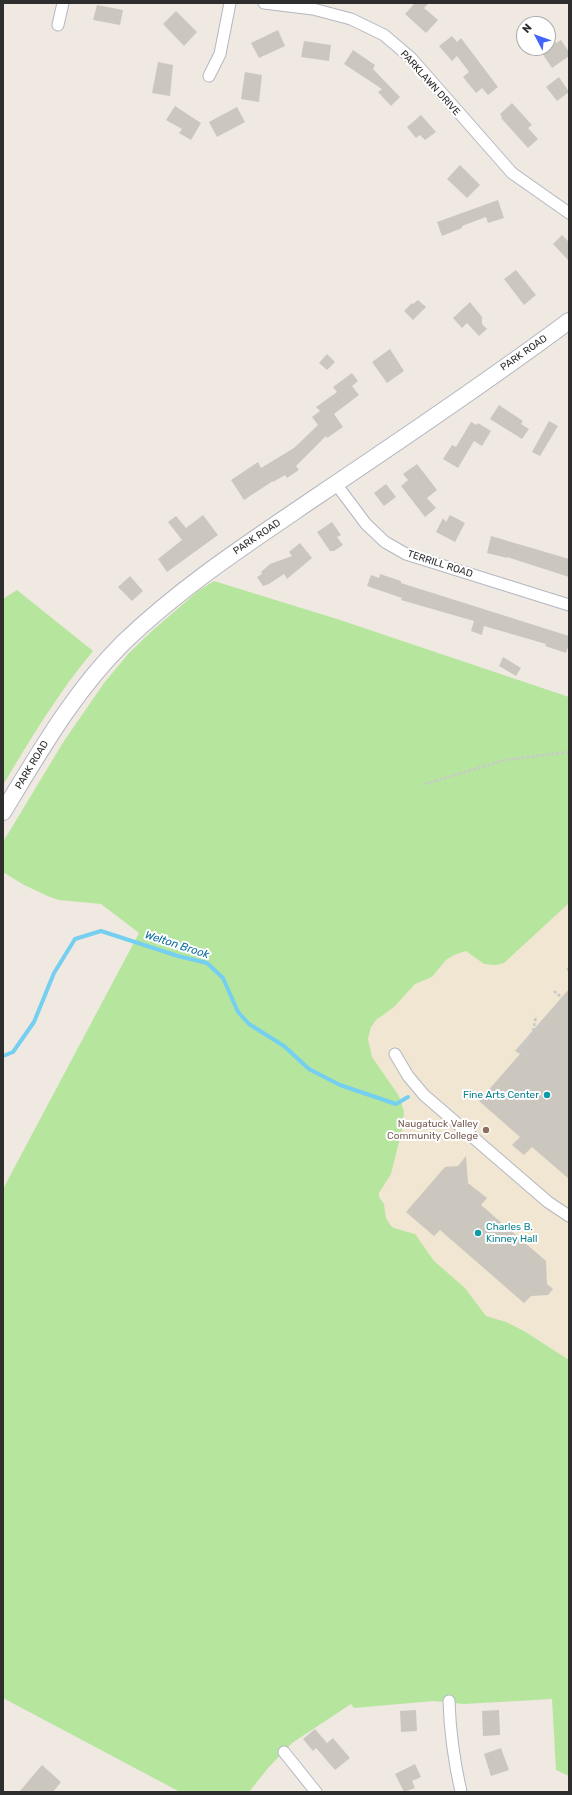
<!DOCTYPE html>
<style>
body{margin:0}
#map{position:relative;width:572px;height:1795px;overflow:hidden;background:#efe9e1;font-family:Rubik,sans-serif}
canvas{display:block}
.frame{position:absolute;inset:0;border:4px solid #2e2e2e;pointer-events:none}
.north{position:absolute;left:516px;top:16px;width:40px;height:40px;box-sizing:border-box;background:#fff;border:1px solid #ababab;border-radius:50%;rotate:311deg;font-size:11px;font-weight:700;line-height:16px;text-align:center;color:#2e2e2e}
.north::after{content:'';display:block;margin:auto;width:14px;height:18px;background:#4264fb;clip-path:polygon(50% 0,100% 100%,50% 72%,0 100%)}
</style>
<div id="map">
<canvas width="572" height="1795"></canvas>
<div class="frame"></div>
<div class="north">N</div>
</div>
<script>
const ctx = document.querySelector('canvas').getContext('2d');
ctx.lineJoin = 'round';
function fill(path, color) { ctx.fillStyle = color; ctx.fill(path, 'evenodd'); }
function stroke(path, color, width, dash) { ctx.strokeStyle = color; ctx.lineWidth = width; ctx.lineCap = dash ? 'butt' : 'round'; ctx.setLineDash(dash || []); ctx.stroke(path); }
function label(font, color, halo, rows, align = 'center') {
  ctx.font = font + ' Rubik,sans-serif'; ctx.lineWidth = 4; ctx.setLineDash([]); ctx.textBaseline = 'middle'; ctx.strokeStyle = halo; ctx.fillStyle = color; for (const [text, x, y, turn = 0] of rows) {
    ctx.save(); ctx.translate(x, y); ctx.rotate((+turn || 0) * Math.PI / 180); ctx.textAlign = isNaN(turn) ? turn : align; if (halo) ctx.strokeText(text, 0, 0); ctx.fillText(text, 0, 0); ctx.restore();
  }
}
fill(new Path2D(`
 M569 903V1360L524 1331 506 1322 486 1316 465 1288 434 1261 411 1232 394 1228 388 1222 379 1193 391 1174 404 1117 399 1096 372 1057 368 1035 371 1027 376 1020 397 1004 415 984 432 977 446 960 454 955 466 951 484 964 496 965 504 963Z`), '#f0e6d1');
fill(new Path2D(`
 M214 581 337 619 569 697V903L504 963 496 965 484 964 466 951 454 955 446 960 432 977 415 984 394 1007 376 1020 371 1027 368 1039 372 1057 399 1096 404 1112 403 1126 391 1174 379 1193V1197L384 1204 386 1218 391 1226 394 1228 415 1234 434 1261 465 1288 486 1316 506 1322 524 1331 569 1360V1776L556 1770 552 1699 464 1704 434 1701 354 1708 351 1704 292 1743 268 1768 249 1792H180L3 1698V1189L139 933 101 904 59 900 50 897 24 885 3 872V842L64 741 104 683 129 653 152 631 198 591Z
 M17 590 93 651C58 693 31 738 3 785V599Z`), '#b6e59e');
stroke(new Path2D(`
 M3 1056 13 1052 34 1022 54 973 75 939 101 931 178 956 207 963 223 978 238 1012 249 1024 284 1046 309 1069 340 1085 396 1104 408 1097`), '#75cff0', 4);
fill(new Path2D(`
 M415 3H429L424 8 438 20 426 33 405 14Z
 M97 5 123 10 120 25 93 20Z
 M176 11 197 32 184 46 163 24Z
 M278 30 285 46 259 58 251 43Z
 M548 31 556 43 561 40 569 52V56L552 68 542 53 548 48Z
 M452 36 457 42 461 38 498 87 488 95 482 88 476 93 463 77 469 72 457 56 452 61 439 46Z
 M304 41 331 45 329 61 301 57Z
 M353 50 375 65 373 69 400 97 391 106 378 92 382 89 344 64Z
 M158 62 173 65 170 96 152 93Z
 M245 72 262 75 259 102 241 99Z
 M559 77 569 92 557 101 546 87Z
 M512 103 532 125 528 128 538 139 528 148 501 118 502 117 500 114Z
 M175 106 201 123 191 140 179 133 182 129 166 120Z
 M237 107 245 122 217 137 209 122Z
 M421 115 436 132 425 140 420 135 416 138 407 127Z
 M460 165 480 185 467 198 447 179Z
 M498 200 504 218 488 223 486 217 462 226V228L442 236 437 222Z
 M562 235 569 242V261L553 244Z
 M516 270 536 295 524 305 504 279Z
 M418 300 426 307 413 320 404 311 412 303 413 304Z
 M470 302 482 317V324L487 329 479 336 467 323 462 328 453 318Z
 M390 349 404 371 387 383 372 362Z
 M327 354 335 362 327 370 319 363Z
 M352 373 358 381 352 386 359 395 334 414 343 427 327 438 326 436 296 466 299 470 287 478 285 475 273 482V481L244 500 231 480 258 462 261 468 294 448 318 425 312 417 320 411 316 407 337 392 333 387Z
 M499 405 523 421 521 424 529 429 522 439 490 419Z
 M549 421 558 426 540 456 532 452Z
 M471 422 477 425 478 423 491 431 482 446 474 441 458 468 443 459 452 445 456 447Z
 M417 464 437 490 427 498 436 508 425 517 401 486 408 480 403 474Z
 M386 484 396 497 384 506 374 493Z
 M203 515 218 535 167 572 158 559 182 540 168 522 176 516 186 528Z
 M450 515 465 523 455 542 436 532 443 518 446 522Z
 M332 522 341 535 337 537 343 545 334 551H330L317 532Z
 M491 536 569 559V577L507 557V558L487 553Z
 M300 543 312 558 287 579 284 574 269 584 263 586 257 577 262 574 261 572 270 564 292 556 289 552Z
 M380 574 401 581V583L569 636V644L566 653 545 646 546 644 484 626 482 635 471 631 474 621 401 600 402 598 367 586 371 575 379 578Z
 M130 576 143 591 132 601 118 587Z
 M503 657 521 668 516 676 499 666Z
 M569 989V1179L532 1147 524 1155 512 1145 520 1137 479 1101 520 1054 515 1051Z
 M466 1156 468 1183 487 1198 481 1205 546 1261 547 1284 553 1289 548 1295 531 1296 524 1303 440 1230 434 1236 406 1212 445 1167 458 1166Z
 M416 1710 417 1731 401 1732 400 1711Z
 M499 1710 500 1735 483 1736 482 1711Z
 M315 1729 327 1743 333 1738 350 1758 335 1770 316 1748 313 1751 303 1739Z
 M501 1748 509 1770 491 1776 484 1754Z
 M415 1764 421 1777 412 1781 415 1788 404 1792 395 1774Z
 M42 1765 61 1782 53 1792H19Z`), '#cbc7bf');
const minor = new Path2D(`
 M264 3 313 9 351 19 384 35 411 58 512 173 569 213
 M58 25 63 3
 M209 76 220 54 230 3
 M336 484 366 524 385 542 406 554 569 605
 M395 1054 408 1076 424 1095 548 1202 569 1216
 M449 1701C450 1733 454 1761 461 1792
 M284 1752 316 1792`);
const secondary = new Path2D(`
 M3 812C39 753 74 691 124 642 182 586 250 542 316 497 401 440 487 382 569 321`);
stroke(minor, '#b4b7c1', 13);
stroke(secondary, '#b4b7c1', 18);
stroke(new Path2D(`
 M425 784 505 760 569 752
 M567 970 569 968
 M554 991 569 1004
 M554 1008 563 1017
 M533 1031 536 1016
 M531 1058 519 1049 541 1023 543 1026`), '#c9c9c9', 2.5, [3, 2]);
stroke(minor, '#fff', 11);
stroke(secondary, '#fff', 16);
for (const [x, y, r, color] of [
 [547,1095,4,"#0f9aa8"],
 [486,1130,4,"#8d6e63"],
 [478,1233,4,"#0f9aa8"]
]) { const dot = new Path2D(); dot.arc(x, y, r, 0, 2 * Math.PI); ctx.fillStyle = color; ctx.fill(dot); stroke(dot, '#fff', 1.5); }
label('10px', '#2e2e2e', '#fff', [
 ["PARKLAWN DRIVE",430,83,48],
 ["PARK ROAD",524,353,-35],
 ["PARK ROAD",257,537,-34],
 ["TERRILL ROAD",440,564,18],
 ["PARK ROAD",32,765,-59]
]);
label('10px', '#0d838f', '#fff', [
 ["Fine Arts Center",539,1095],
 ["Charles B.",486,1227,"left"],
 ["Kinney Hall",486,1239,"left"]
], 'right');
label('10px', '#785e54', '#fff', [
 ["Naugatuck Valley",478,1124],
 ["Community College",478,1136]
], 'right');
label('italic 11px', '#0d6fa3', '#fff', [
 ["Welton Brook",177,945,18]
]);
</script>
